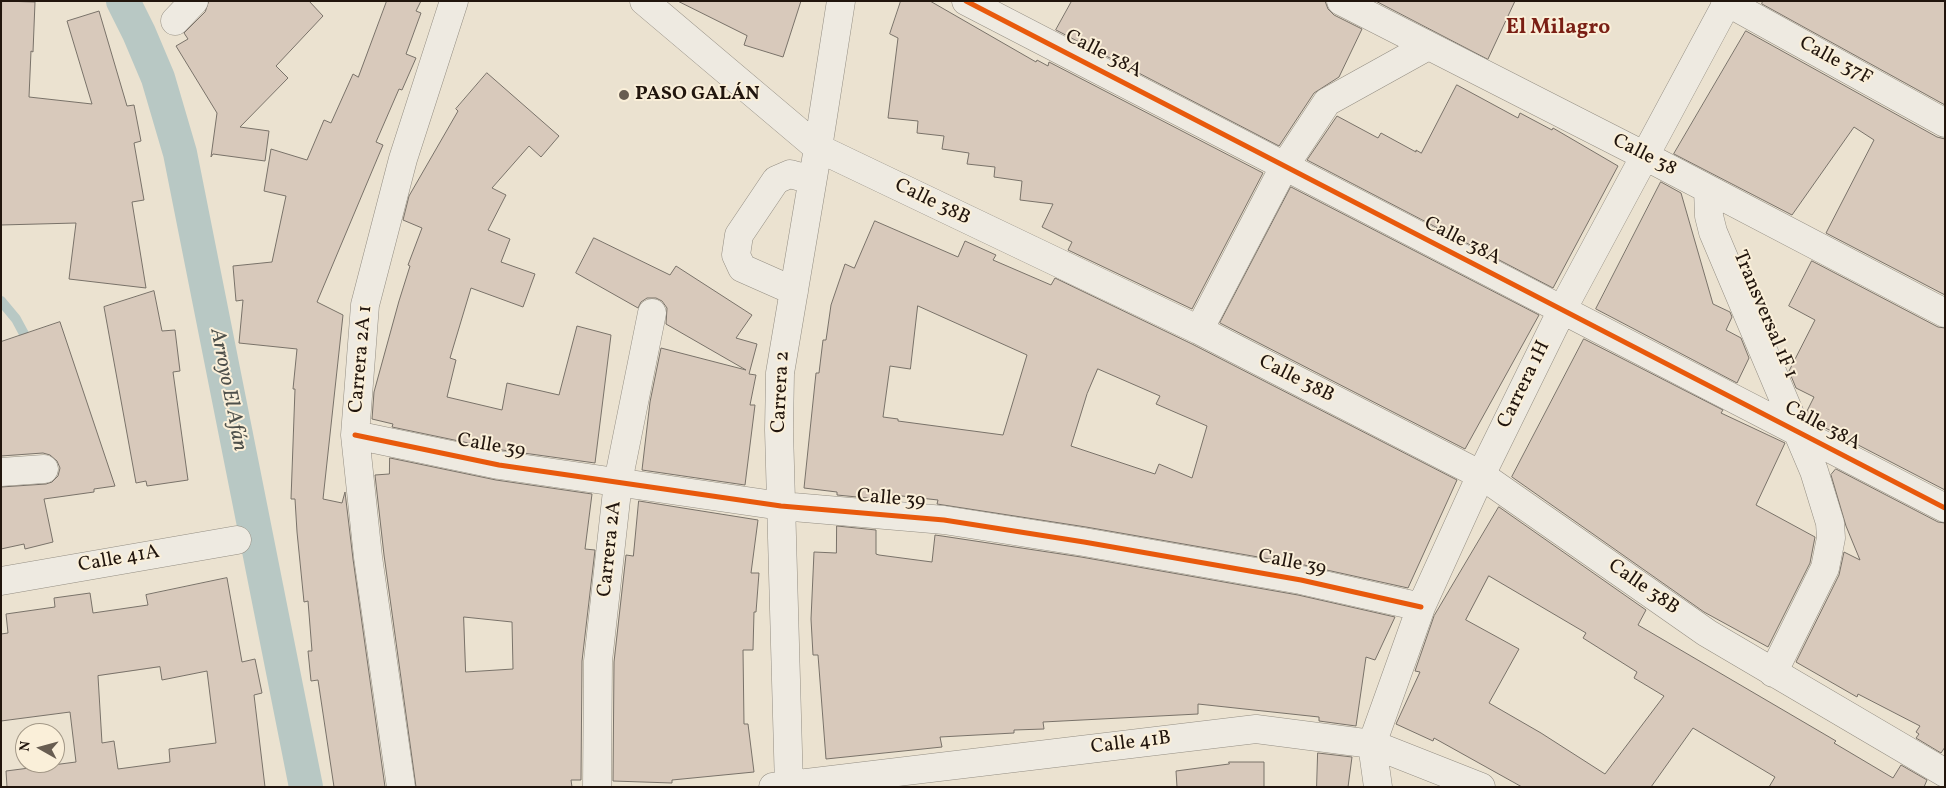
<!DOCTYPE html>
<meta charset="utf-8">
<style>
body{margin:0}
#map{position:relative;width:1946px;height:788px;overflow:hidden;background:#ebe2d0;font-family:Vollkorn,serif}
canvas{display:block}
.frame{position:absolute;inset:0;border:2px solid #21150d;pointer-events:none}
.north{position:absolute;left:15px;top:723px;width:50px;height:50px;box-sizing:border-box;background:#faefd9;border:1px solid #a39887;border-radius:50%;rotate:277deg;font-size:14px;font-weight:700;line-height:20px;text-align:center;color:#21150d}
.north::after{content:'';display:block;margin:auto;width:18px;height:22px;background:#685d51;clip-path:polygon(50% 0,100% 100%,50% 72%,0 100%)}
</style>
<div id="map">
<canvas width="1946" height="788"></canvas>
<div class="frame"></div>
<div class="north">N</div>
</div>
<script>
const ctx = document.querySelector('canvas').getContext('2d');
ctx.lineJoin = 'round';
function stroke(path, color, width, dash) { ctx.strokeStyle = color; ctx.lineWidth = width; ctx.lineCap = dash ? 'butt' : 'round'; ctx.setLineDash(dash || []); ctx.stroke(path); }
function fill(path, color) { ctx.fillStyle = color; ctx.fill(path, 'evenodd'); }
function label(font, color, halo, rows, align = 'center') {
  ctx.font = font + ' Vollkorn,serif'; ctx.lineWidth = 4; ctx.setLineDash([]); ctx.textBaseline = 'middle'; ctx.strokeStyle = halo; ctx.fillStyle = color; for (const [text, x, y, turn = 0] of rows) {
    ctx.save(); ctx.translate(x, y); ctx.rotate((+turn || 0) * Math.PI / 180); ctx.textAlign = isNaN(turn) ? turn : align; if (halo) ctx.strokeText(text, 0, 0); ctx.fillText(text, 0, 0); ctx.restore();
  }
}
stroke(new Path2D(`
 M1 301 16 319 30 345`), '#b8c8c4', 10);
stroke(new Path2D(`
 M123 1 139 33 158 78 180 153 306 787`), '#b8c8c4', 34);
const building = new Path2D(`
 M2 1 35 2 33 52 31 51 29 97 92 104 67 21 99 11 127 106 134 105 141 141 134 143 144 200 132 202 146 288 69 279 76 223 1 225Z
 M209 1H309L323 16 276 66 288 78 240 127 269 131 265 161 213 154 211 157 217 113 176 46 188 39 184 33 205 12Z
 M387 1H421L416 11 421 13 406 54 416 58 402 90 399 89 376 142 383 145 317 302 343 315 323 499 342 503 345 492 353 559 385 787H334L318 680 311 681 308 651H312L308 601 304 602 297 532 295 499H291L295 389H293L297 349 239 343 243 300 236 301 233 266 272 262 286 196 264 191 271 149 307 160 324 120 331 123 353 74 358 77Z
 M678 1H801L783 57 744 45 747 36Z
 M901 1H930L1036 62 1037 60 1048 66 1049 62 1263 173 1192 309 1068 250 1072 242 1042 227 1053 204 1020 200 1022 181 994 177 995 167 967 164 969 153 942 149 944 136 917 133 918 121 888 118 898 38 890 34Z
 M1072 1H1325L1328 9 1334 15 1362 29 1339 77 1314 93 1279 146 1056 30Z
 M1376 1H1515L1488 59Z
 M1763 1H1945V105L1762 4Z
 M1746 31 1937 137 1945 139V295L1826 233 1874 140 1854 127 1792 215 1674 154Z
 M487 73 559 136 541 157 529 146 492 188 506 195 488 230 510 239 501 262 535 274 523 307 471 288 450 358 456 360 447 397 502 410 507 383 559 395 577 326 611 335 595 463 502 450 392 427 393 424 372 419 374 392 399 301 410 266 408 265 422 228 403 220 409 196 458 111 456 109Z
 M1457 85 1518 118 1520 113 1552 130 1553 128 1618 166 1553 288 1307 160 1337 116 1378 138 1381 133 1416 152V150L1421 153Z
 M1661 182 1681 193 1713 304 1730 312 1732 317 1726 330 1741 338 1749 358 1737 383 1596 309Z
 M1291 187 1539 315 1465 449 1220 323Z
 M875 221 958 257 965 241 996 255 993 260 1051 285 1055 278 1192 344 1457 480 1408 588 1304 565 1086 527 937 504 938 500 884 494V496H877V499L837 495V492L804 488 816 373H819L823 340H826L831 305 845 264 854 268ZM918 306 1027 355 1003 435 898 421V419L883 417 890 366 910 369ZM1098 369 1160 396 1156 404 1207 426 1192 478 1159 464 1155 474 1071 446 1087 394Z
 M594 238 670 275 676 266 752 315 736 338 757 344 749 374 756 375 750 405H755L745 485 642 470 650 402 661 348 746 370 666 324 667 308 662 301 656 298H647L641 302 638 308 576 273Z
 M1812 261 1938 327 1945 328V490L1810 420 1806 413 1814 397 1796 388 1789 371 1815 320 1789 306Z
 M154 291 162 331 175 330 180 371 173 372 188 480 147 486 146 481 136 483 104 307Z
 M60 322 115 486 94 489V492L44 499 53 542 25 549 24 544 1 549V487L46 484 52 482 58 476 60 468 57 461 50 455 43 453 1 456V342Z
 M1584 339 1723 410 1721 413 1785 443 1756 505 1815 537 1810 563 1768 647 1704 612 1512 477Z
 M390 458 496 480 592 494 585 549 595 550 582 661 581 780H571L572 787H416L384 555 375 475 389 474ZM464 617 512 622 513 669 466 672Z
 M1836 469 1938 522 1945 523V747L1941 753 1916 738 1919 734 1916 732 1920 726 1858 694 1857 697 1796 662 1839 575 1844 552 1860 560 1846 526 1831 475Z
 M639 501 758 520 751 573H759L756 612H754L753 650H743L744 724H748L754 772 672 780V783L613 781 614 662 626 555 633 556Z
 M1499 507 1646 610 1638 625 1836 741 1834 743 1893 778 1901 765 1927 780 1924 787H1769L1775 777 1693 728 1651 787H1522L1434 738 1433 741 1396 724 1420 672 1415 671 1434 616ZM1489 576 1586 633 1583 638 1637 672 1634 678 1664 696 1605 774 1541 733 1489 703 1519 649 1466 620Z
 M837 526 876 530V554L879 555 932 562 935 535 942 536 1081 557 1298 595 1395 617 1375 660 1366 657 1356 726 1319 721V717L1198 704V714L1043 722 1044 729 1014 730V733L940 737 942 747 826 759 818 655H813L811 619 814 552 836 553Z
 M227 578 242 662 255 659 262 693 254 695 265 787H7L6 771 76 762 70 712 1 721V634L8 633 6 614 55 607 54 598 90 593 93 613 148 605 146 595ZM160 667 162 680 207 671 216 743 169 749 170 762 118 769 114 741 102 743 98 676Z
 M1318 753 1352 757 1348 787H1317Z
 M1229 762H1264V787H1177L1176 771 1229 764Z`);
fill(building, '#d8c9bb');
stroke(building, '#797269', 1);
const minor = new Path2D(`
 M644 1 818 148 1199 330 1481 475 1707 633 1945 773
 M966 1 1945 508
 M1341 1 1645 156 1945 313
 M1725 1 1945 123
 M175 21 194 1
 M1708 189 1709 216 1713 232 1814 471 1830 523 1831 538 1825 568 1773 673
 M794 291 742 268 736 255 739 235 776 180 790 174 812 180
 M1199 330 1284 167 1327 102 1428 46
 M355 435 499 465 781 506 944 520 1084 542 1301 580 1421 607
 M1 472 44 469
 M1 581 237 540
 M401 787 368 557 355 435 365 305 403 159 454 1
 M597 787 598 661 618 482 652 313
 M773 787 1256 729 1372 744 1481 787
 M789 787 779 430 780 373 818 148 841 1
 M1378 787 1372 744 1421 607 1481 475 1562 310 1728 1`);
stroke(minor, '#948e83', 29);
stroke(minor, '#eeeae1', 28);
stroke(new Path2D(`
 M966 1 1945 508
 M355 435 499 465 781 506 944 520 1084 542 1301 580 1421 607`), '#e8590c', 5);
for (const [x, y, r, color] of [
 [624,95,6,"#685d51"]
]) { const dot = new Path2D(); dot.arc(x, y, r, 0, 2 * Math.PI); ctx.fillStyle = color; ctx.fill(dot); stroke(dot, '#faefd9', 2); }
label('20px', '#21150d', '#faefd9', [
 ["Calle 38A",1103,55,27],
 ["Calle 37F",1835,62,29],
 ["Calle 38",1644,156,27],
 ["Calle 38B",932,203,26],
 ["Calle 38A",1462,242,27],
 ["Transversal 1F 1",1764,315,67],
 ["Carrera 2A 1",362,359,-85],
 ["Calle 38B",1296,380,27],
 ["Carrera 1H",1525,385,-64],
 ["Carrera 2",782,392,-87],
 ["Calle 38A",1822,427,28],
 ["Calle 39",491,447,10],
 ["Calle 39",891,500,5],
 ["Carrera 2A",611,549,-84],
 ["Calle 41A",119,560,-10],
 ["Calle 39",1292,564,11],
 ["Calle 38B",1643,588,35],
 ["Calle 41B",1131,744,-7]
]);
label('bold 20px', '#21150d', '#faefd9', [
 ["PASO GALÁN",635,95]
], 'left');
label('bold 21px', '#7a1f14', '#faefd9', [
 ["El Milagro",1558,29]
]);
label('italic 21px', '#4e504b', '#faefd9', [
 ["Arroyo El Afán",227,390,79]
]);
</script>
